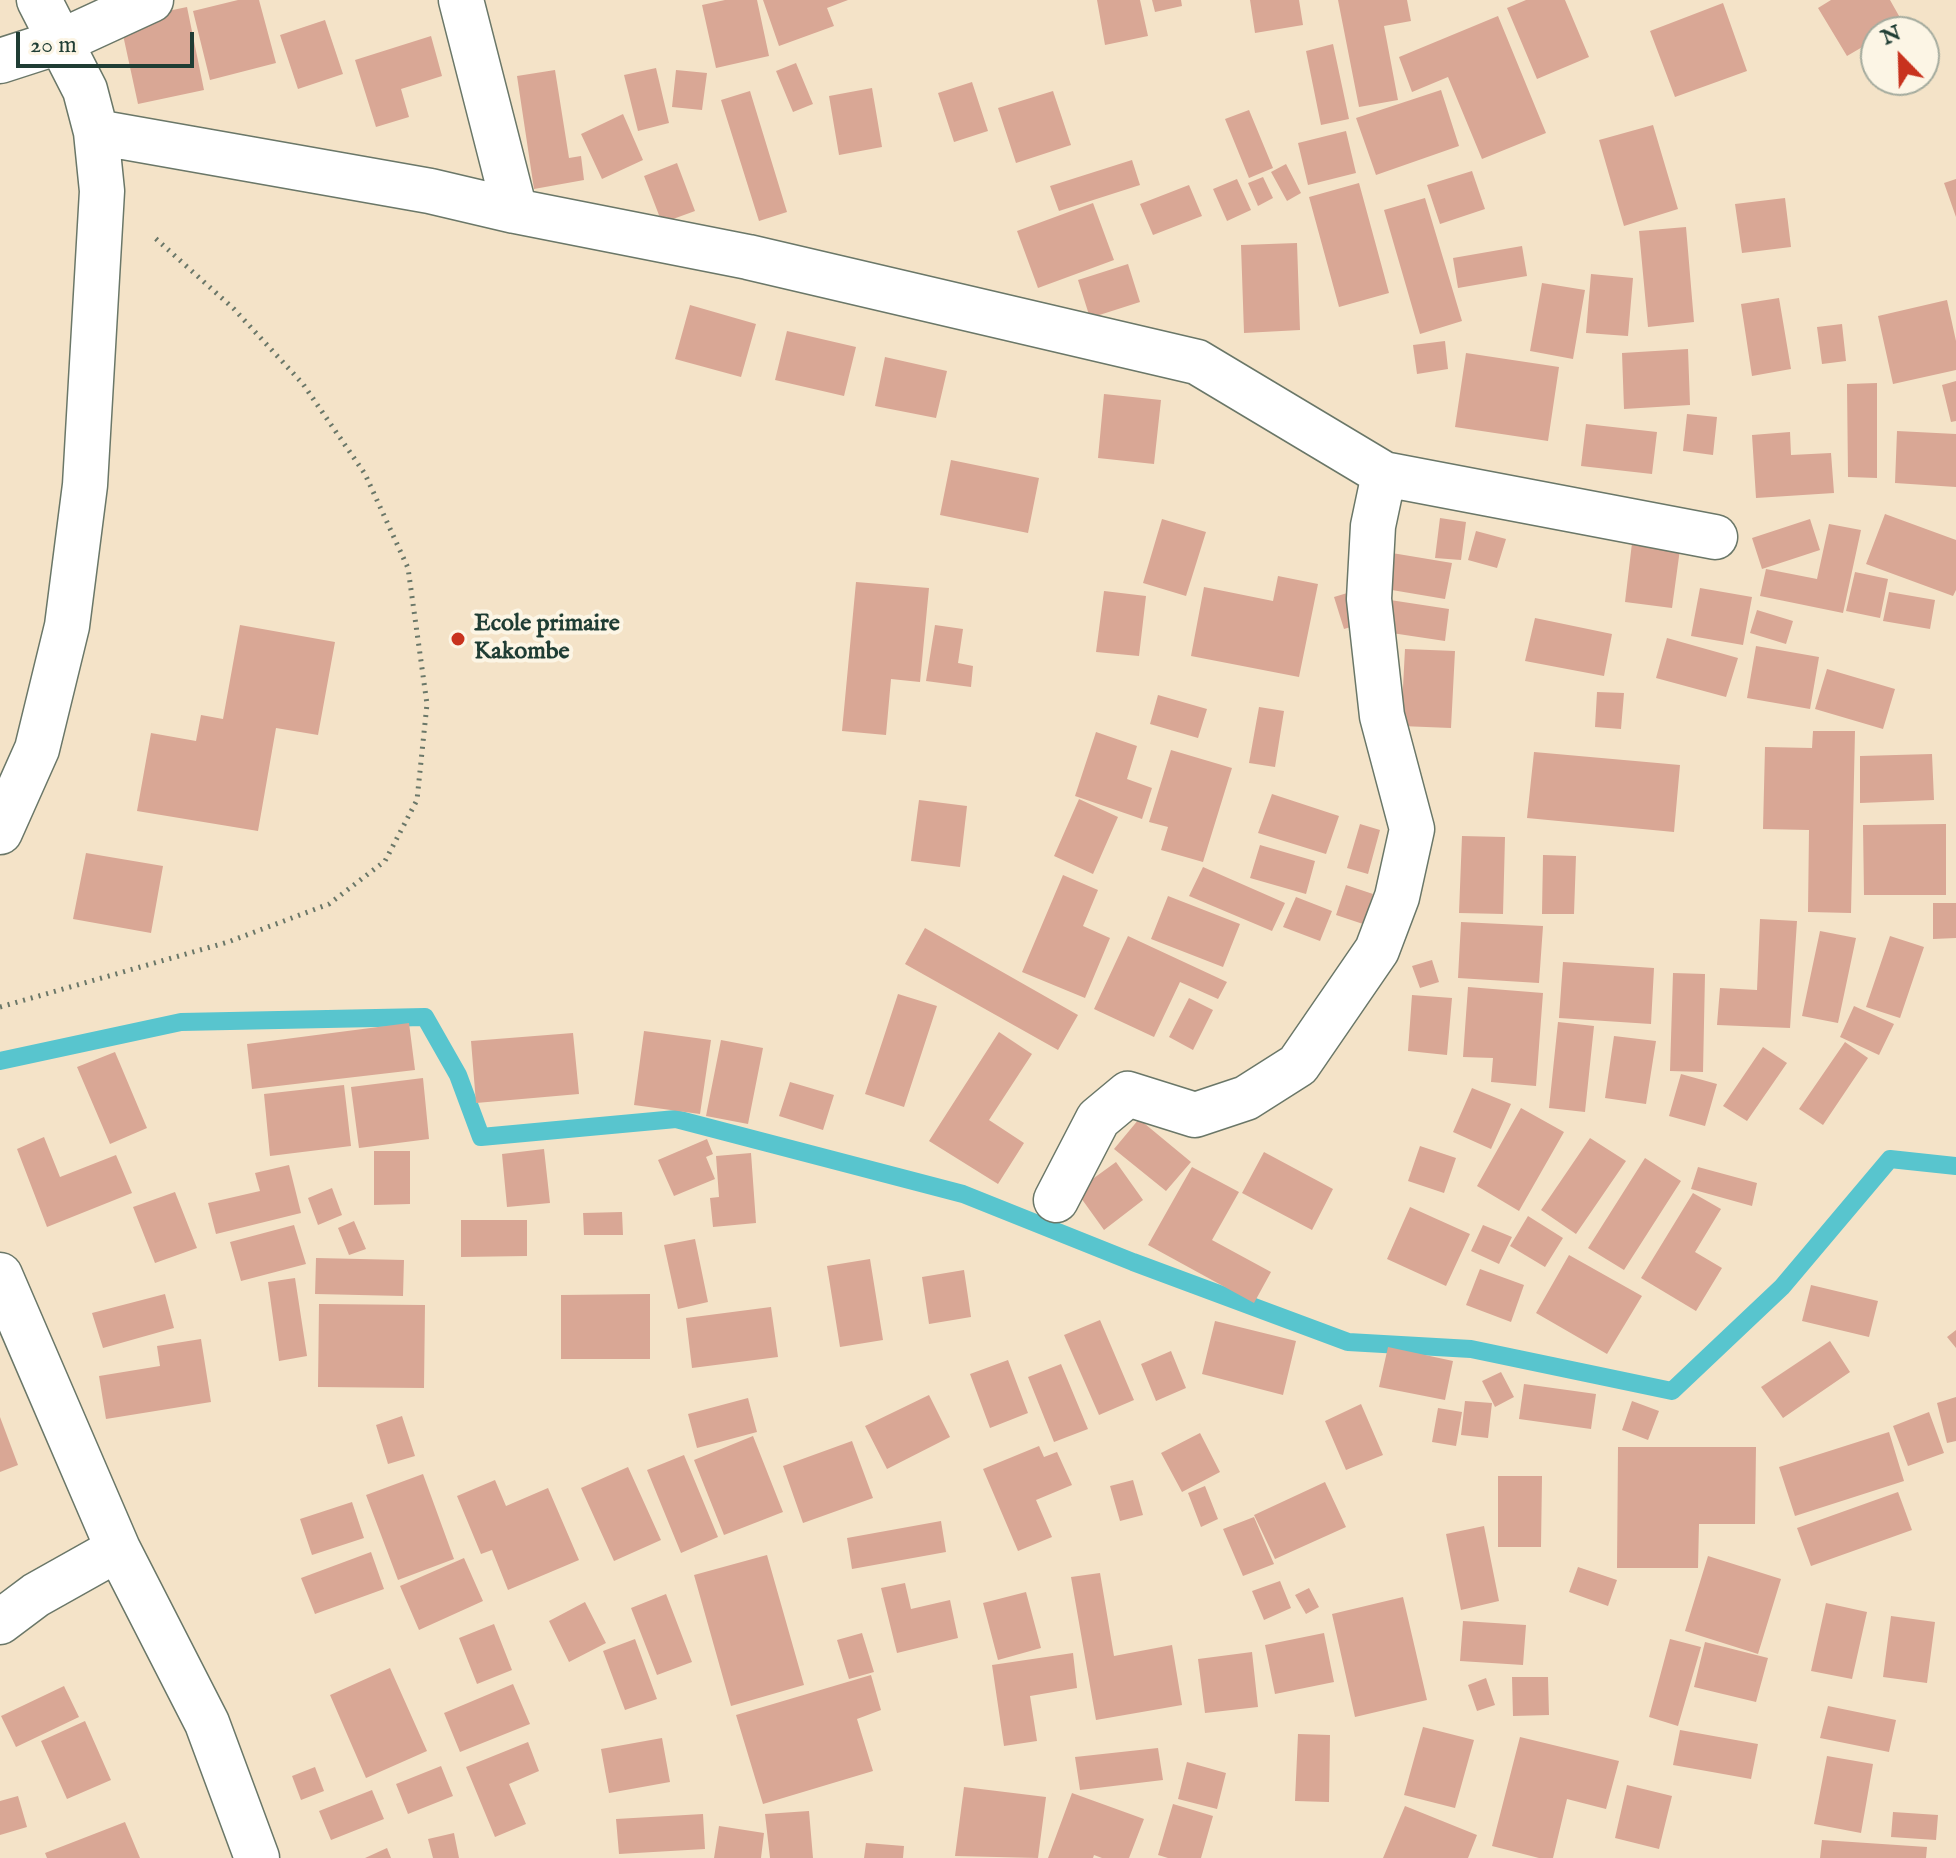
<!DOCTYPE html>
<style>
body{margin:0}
#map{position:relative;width:1956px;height:1858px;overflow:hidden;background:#f4e3c8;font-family:"IM FELL English",serif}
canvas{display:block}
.north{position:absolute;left:1860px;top:16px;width:80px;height:80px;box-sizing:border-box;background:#fcf5e5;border:2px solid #a4ab9e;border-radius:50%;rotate:337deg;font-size:22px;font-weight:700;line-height:32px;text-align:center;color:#1f3d34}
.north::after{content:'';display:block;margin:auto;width:28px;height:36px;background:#c8321e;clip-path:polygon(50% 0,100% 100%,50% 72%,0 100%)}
.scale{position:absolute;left:16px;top:32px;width:178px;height:36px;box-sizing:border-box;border:4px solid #1f3d34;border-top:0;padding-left:10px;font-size:24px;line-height:28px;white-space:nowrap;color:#1f3d34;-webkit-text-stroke:6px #fcf5e5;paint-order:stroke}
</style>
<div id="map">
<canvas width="1956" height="1858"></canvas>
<div class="north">N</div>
<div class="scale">20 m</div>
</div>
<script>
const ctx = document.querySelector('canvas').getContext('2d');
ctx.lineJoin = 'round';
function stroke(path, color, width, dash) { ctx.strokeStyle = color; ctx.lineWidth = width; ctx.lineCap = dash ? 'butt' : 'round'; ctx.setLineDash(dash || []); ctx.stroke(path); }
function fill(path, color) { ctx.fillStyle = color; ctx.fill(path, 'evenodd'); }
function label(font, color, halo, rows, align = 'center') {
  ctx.font = font + ' "IM FELL English",serif'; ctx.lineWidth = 8; ctx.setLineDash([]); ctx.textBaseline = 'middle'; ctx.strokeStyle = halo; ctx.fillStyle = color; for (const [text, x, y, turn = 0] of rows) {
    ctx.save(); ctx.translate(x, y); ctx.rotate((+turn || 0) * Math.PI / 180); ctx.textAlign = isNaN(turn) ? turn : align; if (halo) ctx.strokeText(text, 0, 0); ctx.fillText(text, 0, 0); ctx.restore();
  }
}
stroke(new Path2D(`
 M0 1061 181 1022 425 1017 458 1075 481 1137 676 1119 963 1194 1133 1262 1348 1342 1471 1349 1672 1391 1782 1287 1890 1159 1956 1166`), '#58c5ce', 18);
fill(new Path2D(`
 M238 0H259L276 63 210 80 193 11Z
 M725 0H757L769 56 716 68 702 5Z
 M763 0H848L827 8 834 26 779 46Z
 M1097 0H1140L1148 36 1105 45Z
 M1152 0H1181L1182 6 1155 12Z
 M1250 0H1299L1303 25 1255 33Z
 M1338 0H1407L1411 21 1384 26 1398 100 1359 107Z
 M1526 0H1565L1589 57 1537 79 1507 8Z
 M1831 0H1890L1903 23 1888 32H1876V39L1847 56 1818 8Z
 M1723 3 1747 71 1675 97 1650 31Z
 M187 7 204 90 138 104 120 21Z
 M1498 16 1546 133 1482 159 1448 77 1412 92 1399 57Z
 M325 20 343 74 298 89 280 35Z
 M431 36 442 76 401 89 409 117 376 127 355 60Z
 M1333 44 1349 119 1321 125 1306 51Z
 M796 63 813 104 793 112 776 71Z
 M656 68 669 123 638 131 624 75Z
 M555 70 569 158 581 156 584 180 534 189 517 76Z
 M676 70 707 73 702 110 672 107Z
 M972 82 988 131 954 142 938 93Z
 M872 88 882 147 839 155 829 96Z
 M1441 90 1459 146 1376 175 1356 118Z
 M750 91 787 212 759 221 721 100Z
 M1053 91 1071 145 1016 163 998 108Z
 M1249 110 1273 168 1249 178 1225 119Z
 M623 114 643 160 602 179 581 134Z
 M1653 125 1678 209 1624 226 1599 140Z
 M1346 131 1356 173 1308 185 1298 143Z
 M1132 160 1140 185 1059 211 1050 186Z
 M677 163 695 211 662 223 644 176Z
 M1286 164 1301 193 1287 201 1271 172Z
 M1472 171 1485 209 1440 224 1427 185Z
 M1263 177 1273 198 1258 206 1248 183Z
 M1237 179 1251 210 1227 221 1213 189Z
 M1956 179V217L1944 183Z
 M1359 183 1389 293 1339 307 1309 197Z
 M1189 185 1202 216 1153 235 1140 204Z
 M1425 198 1462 321 1420 334 1384 210Z
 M1785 198 1791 247 1742 253 1735 204Z
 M1093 203 1114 260 1038 288 1017 231Z
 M1686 227 1694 322 1648 327 1639 231Z
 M1297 243 1300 330 1244 333 1241 245Z
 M1522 246 1527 276 1458 288 1453 258Z
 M1128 264 1140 302 1090 318 1078 280Z
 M1591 274 1633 278 1628 336 1586 333Z
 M1542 283 1585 290 1573 359 1530 351Z
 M1779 298 1791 369 1752 376 1741 304Z
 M1947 300 1956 341V370L1893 384 1878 316Z
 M690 305 756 324 741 377 675 359Z
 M1842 324 1846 361 1822 364 1817 327Z
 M787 331 856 347 844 396 775 380Z
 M1445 341 1448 369 1417 374 1413 345Z
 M1688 349 1690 405 1624 409 1622 353Z
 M1466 353 1559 367 1548 441 1455 427Z
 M885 357 947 371 936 418 875 406Z
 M1956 381V421L1951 422 1942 385Z
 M1877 383V478L1848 477 1847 384Z
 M1104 394 1161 400 1154 464 1098 458Z
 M1687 414 1717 417 1713 455 1683 451Z
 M1586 424 1657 432 1652 474 1581 466Z
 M1897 431 1956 434V487L1895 483Z
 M1790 432 1791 455 1831 453 1834 493 1756 498 1752 435Z
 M951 460 1039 478 1028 533 940 515Z
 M1885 514 1956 540V590L1953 596 1866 564Z
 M1440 518 1466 522 1461 560 1435 558Z
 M1162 519 1206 532 1186 596 1143 583Z
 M1810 519 1820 550 1762 569 1752 538Z
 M1829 524 1861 530 1843 613 1760 596 1766 569 1817 579Z
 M1476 531 1506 539 1497 568 1468 560Z
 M1632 543 1680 549 1672 608 1625 602Z
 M1392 553 1452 563 1445 599 1386 589Z
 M1855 572 1888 579 1880 618 1846 611Z
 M1278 576 1318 584 1299 677 1191 656 1204 587 1273 601Z
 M856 582 929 588 920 682 891 679 886 735 842 731Z
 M1700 588 1752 597 1743 645 1691 636Z
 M1104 591 1146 596 1139 656 1096 652Z
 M1354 591 1364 623 1344 629 1334 597Z
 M1889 592 1935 600 1930 629 1883 621Z
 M1390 600 1449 609 1445 641 1385 632Z
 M1757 610 1793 621 1786 644 1750 633Z
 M1535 618 1612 634 1604 676 1525 661Z
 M240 625 335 642 318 735 276 728 258 831 137 811 151 733 196 741 201 715 223 719Z
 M935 625 963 629 958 663 973 666 971 687 926 681Z
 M1667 638 1738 658 1726 697 1656 678Z
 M1756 646 1819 657 1810 709 1747 698Z
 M1405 649 1455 651 1451 728 1401 726Z
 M1827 669 1895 689 1883 729 1815 709Z
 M1597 692 1624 693 1621 729 1595 727Z
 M1158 695 1207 709 1198 738 1150 724Z
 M1259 707 1284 711 1275 767 1249 763Z
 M1813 731H1855L1851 913 1808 912 1809 830 1763 829 1765 747 1812 748Z
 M1096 732 1137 746 1127 779 1152 788 1142 819 1075 796Z
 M1171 750 1232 768 1203 862 1161 850 1168 827 1149 822Z
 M1534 752 1680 765 1674 832 1527 818Z
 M1932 754 1934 800 1860 803V756Z
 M1272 794 1339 816 1326 854 1258 833Z
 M1079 799 1118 817 1093 874 1054 856Z
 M919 800 967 806 960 867 911 861Z
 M1360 824 1380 830 1368 874 1347 868Z
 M1946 824V895H1864L1863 825Z
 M1462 836 1505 837 1503 914 1459 913Z
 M1260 845 1315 861 1306 894 1250 878Z
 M86 853 163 866 151 933 73 919Z
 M1543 855 1576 856 1574 914H1542Z
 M1203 867 1285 903 1272 931 1189 896Z
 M1063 875 1098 890 1083 926 1110 938 1085 998 1022 972Z
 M1346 885 1373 894 1363 924 1336 915Z
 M1168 896 1240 924 1223 967 1151 939Z
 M1296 897 1332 911 1320 941 1283 927Z
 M1933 903H1956V938L1933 939Z
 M1760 919 1797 921 1790 1028 1717 1025 1720 988 1757 990Z
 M1461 922 1543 926 1539 983 1458 978Z
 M925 928 1078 1015 1058 1050 905 964Z
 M1820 931 1856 938 1838 1023 1802 1016Z
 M1128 936 1227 982 1218 999 1180 982 1154 1037 1094 1009Z
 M1890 936 1924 947 1900 1018 1866 1007Z
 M1432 960 1439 982 1420 988 1412 966Z
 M1563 962 1654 968 1651 1024 1559 1018Z
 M1673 973 1705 974 1703 1072 1670 1071Z
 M1468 987 1543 993 1536 1086 1491 1082 1493 1058 1463 1057Z
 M898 994 937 1006 904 1107 865 1094Z
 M1412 995 1452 998 1447 1055 1408 1051Z
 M1189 998 1213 1010 1193 1050 1169 1037Z
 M1854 1006 1894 1024 1879 1055 1840 1037Z
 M1558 1022 1594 1026 1585 1112 1549 1108Z
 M409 1023 415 1070 252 1089 247 1044Z
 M644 1031 711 1040 700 1114 634 1105Z
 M999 1032 1032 1054 989 1120 1024 1143 998 1184 929 1141Z
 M573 1033 579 1094 476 1103 471 1041Z
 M1614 1036 1656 1041 1646 1104 1605 1098Z
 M721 1040 763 1048 748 1124 706 1116Z
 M1845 1042 1868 1058 1823 1125 1799 1109Z
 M1763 1047 1787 1063 1747 1121 1723 1106Z
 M115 1052 147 1128 110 1144 77 1067Z
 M1681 1074 1717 1084 1705 1126 1669 1116Z
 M423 1078 429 1139 359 1148 351 1087Z
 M790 1082 834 1095 823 1130 779 1116Z
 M344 1085 351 1146 270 1156 264 1094Z
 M1472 1088 1511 1104 1491 1149 1453 1132Z
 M1521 1108 1564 1132 1519 1211 1477 1186Z
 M1139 1119 1191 1162 1166 1191 1114 1149Z
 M44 1137 60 1177 116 1155 132 1193 47 1227 17 1149Z
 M1590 1138 1626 1161 1576 1234 1541 1210Z
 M707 1139 713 1154 706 1157 715 1179 674 1196 658 1160Z
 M1420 1146 1456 1158 1444 1193 1408 1181Z
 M544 1149 550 1203 507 1207 502 1154Z
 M374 1151H410V1204L374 1205Z
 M1264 1152 1333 1189 1312 1230 1242 1193Z
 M751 1153 756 1223 713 1227 710 1198 719 1197 716 1156Z
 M1645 1158 1681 1181 1624 1270 1588 1248Z
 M1116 1162 1143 1200 1104 1230 1076 1191Z
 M289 1165 301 1213 216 1234 208 1203 260 1191 255 1173Z
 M1192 1167 1239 1192 1212 1240 1271 1272 1254 1303 1148 1245Z
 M1698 1167 1757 1183 1752 1206 1691 1189Z
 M332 1188 342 1215 318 1225 308 1198Z
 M175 1192 197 1248 155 1263 133 1207Z
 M1693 1193 1721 1209 1695 1252 1722 1268 1696 1311 1641 1278Z
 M1410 1207 1470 1234 1446 1286 1387 1259Z
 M622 1212 623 1235H584L583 1213Z
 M1528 1216 1563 1238 1545 1267 1510 1246Z
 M461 1220H527V1256L461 1257Z
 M354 1221 366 1249 349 1255 338 1228Z
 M294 1225 306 1264 241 1281 230 1242Z
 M1483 1225 1512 1237 1499 1264 1471 1251Z
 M695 1239 708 1302 678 1309 664 1245Z
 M1569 1255 1642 1296 1607 1354 1536 1313Z
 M316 1258 404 1260 403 1296 315 1294Z
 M870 1259 883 1340 840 1347 827 1266Z
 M1480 1269 1524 1285 1511 1322 1466 1305Z
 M964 1270 971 1317 929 1324 922 1277Z
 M295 1278 307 1356 279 1361 268 1282Z
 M1811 1285 1878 1301 1869 1337 1802 1321Z
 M165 1294 174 1328 103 1348 92 1313Z
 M650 1294V1359H561V1295Z
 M319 1304 425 1305 424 1388 318 1387Z
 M771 1307 778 1357 692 1368 686 1318Z
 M1100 1320 1134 1400 1099 1415 1064 1335Z
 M1215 1321 1296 1341 1283 1395 1202 1374Z
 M1956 1330V1348L1947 1337Z
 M201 1339 211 1402 106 1419 99 1376 160 1366 157 1346Z
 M1830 1341 1850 1372 1783 1418 1761 1387Z
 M1388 1347 1453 1361 1445 1400 1379 1387Z
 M1171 1351 1186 1388 1156 1401 1141 1364Z
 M1008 1360 1028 1413 990 1428 970 1374Z
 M1061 1364 1088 1429 1054 1442 1028 1377Z
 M1501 1372 1514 1397 1495 1407 1482 1381Z
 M1524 1384 1596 1394 1591 1429 1519 1419Z
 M929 1395 950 1437 887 1469 865 1426Z
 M1956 1397V1441L1947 1443 1937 1403Z
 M748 1398 757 1432 697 1448 688 1414Z
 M1465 1401 1492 1403 1488 1438 1461 1435Z
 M1632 1401 1659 1411 1648 1440 1622 1430Z
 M1361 1404 1383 1455 1346 1470 1325 1421Z
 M1438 1408 1462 1412 1456 1446 1432 1442Z
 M1929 1412 1944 1453 1908 1466 1893 1426Z
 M402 1416 415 1456 388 1464 376 1425Z
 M0 1417 18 1465 0 1472Z
 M1889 1432 1904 1481 1795 1516 1779 1467Z
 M1200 1433 1220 1472 1182 1492 1161 1453Z
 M753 1436 783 1512 724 1535 694 1460Z
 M852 1441 873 1498 803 1523 783 1466Z
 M1039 1446 1044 1457 1057 1452 1072 1485 1036 1500 1052 1537 1018 1551 983 1469Z
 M1618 1447H1756L1755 1524H1699L1698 1568H1617Z
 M684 1455 718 1537 681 1553 647 1470Z
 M628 1467 661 1540 614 1561 581 1488Z
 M423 1474 454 1559 398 1580 366 1495Z
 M1498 1476H1542L1541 1547H1498Z
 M495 1480 506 1506 548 1488 579 1560 508 1590 492 1550 481 1554 457 1496Z
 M1133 1480 1143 1515 1120 1521 1110 1486Z
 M1325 1482 1346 1527 1275 1559 1254 1515Z
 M1205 1486 1218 1519 1201 1527 1188 1493Z
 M1898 1492 1912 1530 1811 1566 1797 1528Z
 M352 1502 364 1538 312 1555 300 1519Z
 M1254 1517 1274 1564 1243 1576 1223 1529Z
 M941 1521 946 1552 852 1569 847 1538Z
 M1484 1526 1499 1601 1461 1610 1446 1534Z
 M371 1552 384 1589 315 1614 301 1578Z
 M767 1555 804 1685 731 1706 694 1575Z
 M1708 1556 1781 1579 1758 1654 1685 1631Z
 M464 1558 483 1601 419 1630 400 1586Z
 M1578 1567 1617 1580 1608 1606 1569 1592Z
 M1100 1573 1114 1656 1172 1645 1182 1705 1096 1720 1071 1577Z
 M1280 1581 1291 1608 1264 1620 1252 1591Z
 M905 1583 911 1609 950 1600 958 1638 897 1653 881 1588Z
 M1309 1588 1319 1607 1306 1614 1295 1595Z
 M1026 1592 1041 1648 998 1660 983 1603Z
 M666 1594 692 1662 657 1675 631 1608Z
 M1403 1597 1427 1700 1355 1717 1332 1614Z
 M585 1602 606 1643 569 1662 549 1621Z
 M1826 1603 1867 1612 1852 1679 1811 1671Z
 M1891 1616 1935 1622 1927 1683 1883 1677Z
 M1463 1621 1526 1625 1523 1665 1460 1661Z
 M494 1624 512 1670 477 1684 459 1638Z
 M862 1633 874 1672 849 1679 837 1640Z
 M1324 1633 1334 1682 1275 1694 1265 1645Z
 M635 1639 657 1699 625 1710 603 1651Z
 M1670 1639 1701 1647 1678 1726 1649 1717Z
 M1705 1642 1768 1658 1756 1702 1694 1687Z
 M1252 1652 1258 1707 1205 1713 1198 1659Z
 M1073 1653 1077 1688 1030 1696 1037 1741 1004 1746 992 1665Z
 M390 1668 427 1751 366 1778 330 1695Z
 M871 1675 881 1710 857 1719 873 1771 763 1804 736 1715Z
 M1512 1677H1548L1549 1715 1513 1716Z
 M1486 1678 1495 1705 1477 1711 1468 1685Z
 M513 1684 530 1724 460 1752 444 1713Z
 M64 1686 79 1717 16 1747 1 1716Z
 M1828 1706 1896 1720 1889 1752 1820 1738Z
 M85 1721 111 1780 67 1799 41 1741Z
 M1423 1727 1474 1740 1455 1808 1404 1795Z
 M1680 1730 1758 1744 1751 1779 1673 1765Z
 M1298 1734 1330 1735 1329 1802 1295 1801Z
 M1520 1737 1619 1761 1606 1809 1567 1799 1553 1858H1539L1492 1846Z
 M662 1738 670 1782 609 1793 601 1749Z
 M528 1742 539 1771 509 1784 526 1824 495 1837 466 1767Z
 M1158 1748 1163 1780 1080 1790 1075 1757Z
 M1827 1756 1873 1764 1861 1833 1814 1824Z
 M1187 1762 1226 1773 1217 1809 1178 1799Z
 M441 1766 453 1796 408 1814 396 1784Z
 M315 1767 324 1791 301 1800 292 1776Z
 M1627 1785 1672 1796 1659 1849 1615 1838Z
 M964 1787 1046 1797 1038 1858 955 1856Z
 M372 1790 384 1819 331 1840 319 1811Z
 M1072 1793 1144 1819 1129 1858H1102L1094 1855 1093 1858H1048Z
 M18 1796 27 1827 0 1835V1801Z
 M1173 1804 1213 1816 1201 1858H1168L1158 1855Z
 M1405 1806 1477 1835 1468 1858H1383Z
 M809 1811 813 1858H770L765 1814Z
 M1893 1812 1938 1815 1936 1840 1891 1837Z
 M703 1814 705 1849 619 1854 616 1819Z
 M125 1822 140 1858H47L45 1853Z
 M719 1826 764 1833 761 1858H714Z
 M454 1833 459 1858H433L428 1839Z
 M1822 1840 1927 1847 1926 1858H1820Z
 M866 1843 904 1846 903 1858H864Z
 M387 1848 391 1858H365Z`), '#d9a795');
const street = new Path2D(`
 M461 0 515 211
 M0 61 62 41 151 0
 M96 132 430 191 515 211 748 257 1197 362 1384 474 1715 537
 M0 832 37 749 67 626 85 485 102 191 96 132 85 90 39 0
 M1056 1200 1098 1119 1128 1094 1195 1115 1246 1098 1298 1065 1377 950 1397 897 1412 829 1382 716 1369 599 1373 526 1384 474
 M0 1275 118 1549 207 1723 257 1858
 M0 1622 36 1595 118 1549`);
stroke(street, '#6a7768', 47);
stroke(new Path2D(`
 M0 1007 228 942 329 904 385 861 417 800 427 704 408 568 365 474 303 384 234 309 154 237`), '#6a7768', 5, [2, 6]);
stroke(street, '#fff', 44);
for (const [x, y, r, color] of [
 [458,639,8,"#c8321e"]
]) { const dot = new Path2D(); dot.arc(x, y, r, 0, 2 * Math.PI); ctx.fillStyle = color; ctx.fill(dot); stroke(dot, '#fcf5e5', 3); }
label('bold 24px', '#1f3d34', '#fcf5e5', [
 ["Ecole primaire",474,625],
 ["Kakombe",474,653]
], 'left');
</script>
